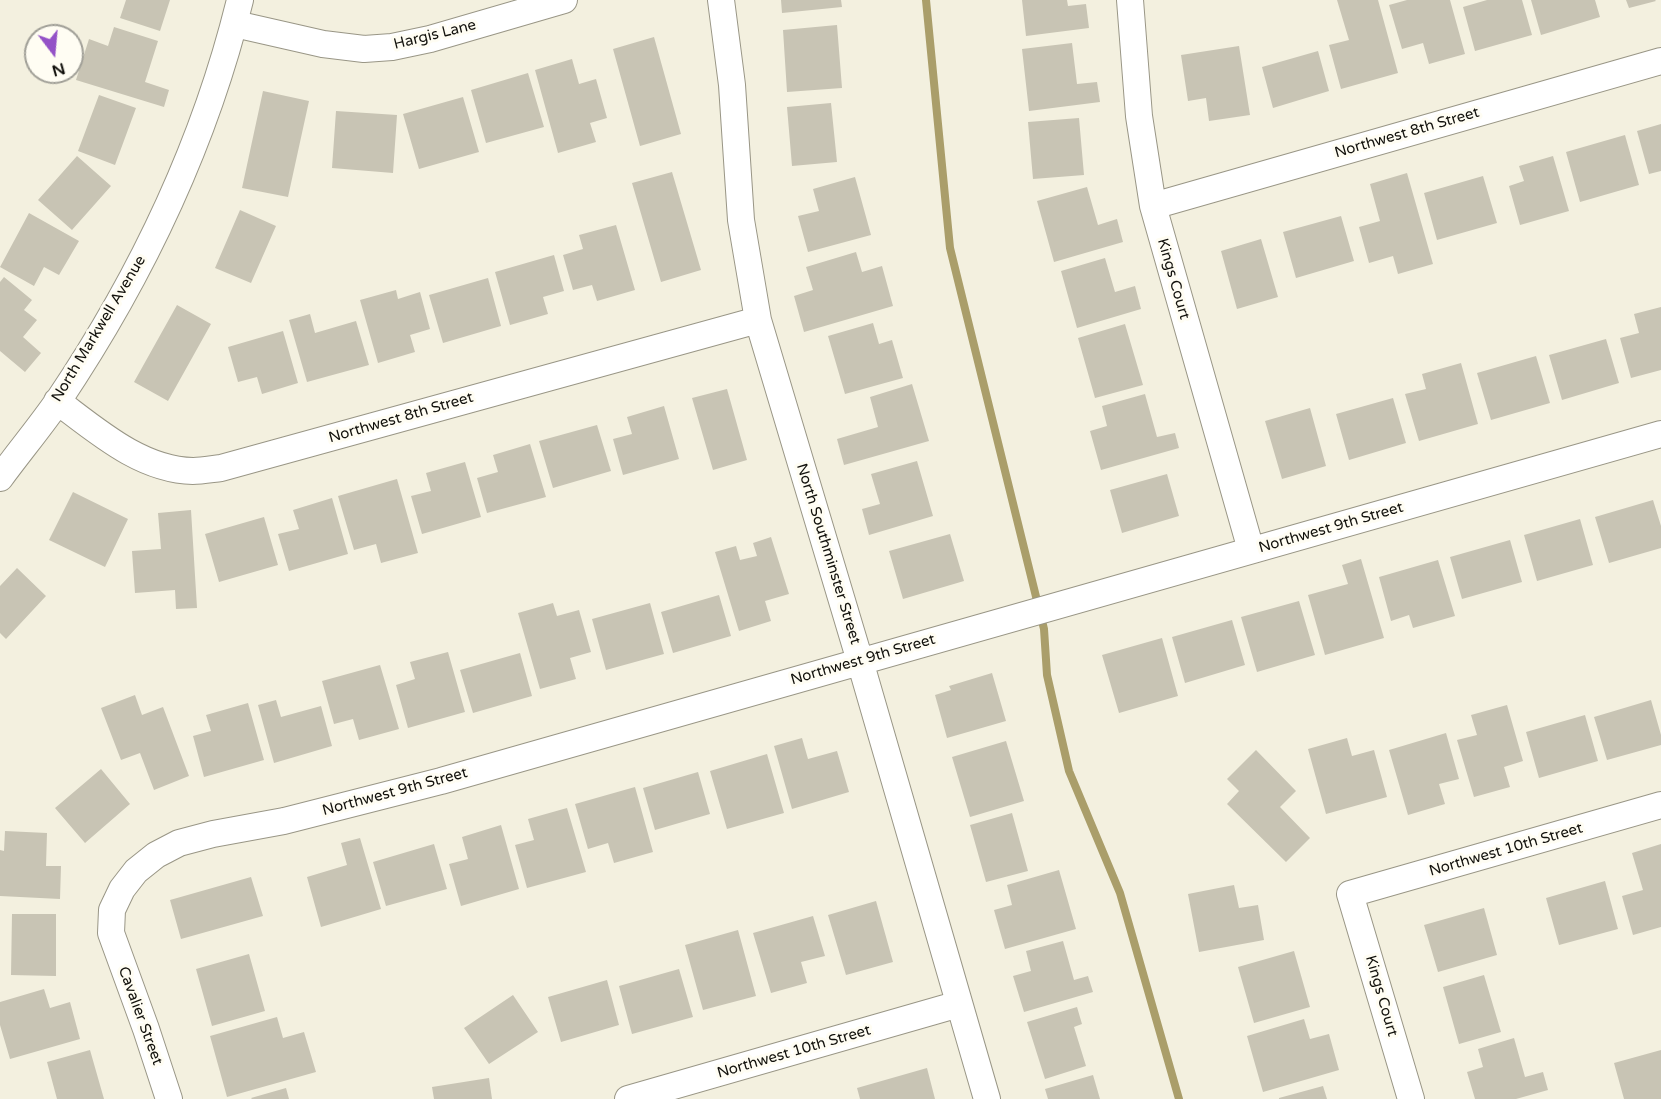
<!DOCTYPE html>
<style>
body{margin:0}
#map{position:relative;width:1661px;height:1099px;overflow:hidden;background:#f3f0df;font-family:"Varela Round",sans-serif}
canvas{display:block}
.north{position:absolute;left:24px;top:24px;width:60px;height:60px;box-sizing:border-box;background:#fffdf3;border:2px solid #a09f97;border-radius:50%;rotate:164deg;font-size:16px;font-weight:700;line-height:24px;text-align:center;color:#12110c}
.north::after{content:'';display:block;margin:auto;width:21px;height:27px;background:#9452c7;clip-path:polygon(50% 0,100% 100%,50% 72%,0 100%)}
</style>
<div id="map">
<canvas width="1661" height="1099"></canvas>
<div class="north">N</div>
</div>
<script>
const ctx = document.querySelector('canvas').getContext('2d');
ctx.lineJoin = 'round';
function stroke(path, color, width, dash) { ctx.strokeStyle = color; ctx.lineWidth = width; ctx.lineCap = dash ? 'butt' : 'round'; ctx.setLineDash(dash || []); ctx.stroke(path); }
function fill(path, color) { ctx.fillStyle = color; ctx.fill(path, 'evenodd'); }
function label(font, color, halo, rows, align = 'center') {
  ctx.font = font + ' "Varela Round",sans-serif'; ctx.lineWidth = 6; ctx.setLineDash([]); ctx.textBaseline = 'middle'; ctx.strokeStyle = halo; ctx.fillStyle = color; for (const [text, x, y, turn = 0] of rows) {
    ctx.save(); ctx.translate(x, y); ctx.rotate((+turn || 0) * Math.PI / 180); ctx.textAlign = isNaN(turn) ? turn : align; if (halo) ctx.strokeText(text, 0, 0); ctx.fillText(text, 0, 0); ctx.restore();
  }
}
stroke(new Path2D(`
 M926 0 950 248 1044 629 1047 675 1069 771 1120 893 1179 1099`), '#aa9e6a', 8);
fill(new Path2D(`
 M126 0H170L160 31 120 18Z
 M781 0H841L842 7 782 13Z
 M1022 0H1067L1068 6 1086 4 1089 28 1026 36Z
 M1337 0H1378L1398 73 1341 89 1329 45 1349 40Z
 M1407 0H1450L1465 54 1429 64 1423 43 1402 49 1389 5Z
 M1487 0H1522L1532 35 1475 51 1463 7Z
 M1531 0H1595L1600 17 1541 35Z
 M1626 0H1655L1656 1 1629 8Z
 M837 25 842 88 787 92 783 30Z
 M114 27 158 41 145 82 169 90 164 107 76 80 89 39 108 46Z
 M654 37 681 134 640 146 613 49Z
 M1072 43 1077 84 1097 82 1100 102 1029 111 1022 49Z
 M1239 46 1250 115 1209 121 1206 98 1188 101 1181 55Z
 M1318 51 1329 91 1273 108 1262 67Z
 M572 59 579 84 596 79 607 118 590 123 596 142 558 153 535 70Z
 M528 73 544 127 486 143 471 90Z
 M263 91 309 101 288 197 242 188Z
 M99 95 136 108 115 165 78 151Z
 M463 97 479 152 419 169 403 114Z
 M831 103 837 162 792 166 787 107Z
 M336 111 397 115 393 173 332 168Z
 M1079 118 1084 175 1033 179 1028 122Z
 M1661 124V171L1649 174 1637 131Z
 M1625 135 1639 185 1580 202 1566 152Z
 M77 156 111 186 72 230 38 200Z
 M1553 156 1569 211 1520 225 1509 186 1524 181 1519 166Z
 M672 172 701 270 661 282 632 183Z
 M1407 173 1433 264 1398 274 1393 256 1369 263 1359 227 1380 221 1370 184Z
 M1483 176 1497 223 1437 240 1424 193Z
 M855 177 871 235 808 252 798 216 819 211 813 189Z
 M1087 187 1098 225 1117 219 1123 242 1054 262 1037 201Z
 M240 210 276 226 251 283 215 268Z
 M29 213 79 241 59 275 44 267 34 286 0 267Z
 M1341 216 1354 261 1296 278 1283 232Z
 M616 225 635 290 597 301 592 285 573 290 563 255 583 249 579 235Z
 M1261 239 1278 297 1237 309 1221 251Z
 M856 252 862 272 882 266 893 306 804 332 794 296 813 290 806 267Z
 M554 255 564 291 543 297 548 314 510 325 495 272Z
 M1105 258 1115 292 1135 286 1141 309 1077 328 1061 271Z
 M4 277 32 300 24 310 37 320 23 337 41 353 25 372 0 351V282Z
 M488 278 501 326 443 343 429 295Z
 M396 290 398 299 420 292 430 329 410 335 415 352 378 363 360 300Z
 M177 305 211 324 168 401 134 382Z
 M1661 307V370L1631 378 1620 338 1639 333 1634 314Z
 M310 314 315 333 356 321 369 365 307 382 289 320Z
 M873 323 879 344 892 340 903 378 845 394 828 336Z
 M1125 324 1143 385 1095 398 1078 338Z
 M283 331 298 383 262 394 257 377 238 382 228 347Z
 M1606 339 1619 383 1562 400 1549 355Z
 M1536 356 1550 403 1491 420 1477 373Z
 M1461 363 1478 424 1419 441 1405 394 1426 389 1422 374Z
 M912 384 929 441 844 465 837 439 878 427 870 397Z
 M727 389 747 460 713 470 692 398Z
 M1145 394 1157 437 1175 433 1179 448 1101 470 1090 431 1107 426 1102 406Z
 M1393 398 1406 443 1349 460 1336 414Z
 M664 406 679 459 623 475 613 439 632 434 627 417Z
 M1310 408 1326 466 1282 479 1265 421Z
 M597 425 611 471 553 488 539 441Z
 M530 444 546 497 487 513 477 478 498 472 493 455Z
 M917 461 933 516 869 535 862 509 880 504 871 474Z
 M465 462 481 517 422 534 411 496 431 491 426 473Z
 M1167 474 1179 516 1122 533 1110 490Z
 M397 479 418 553 381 563 376 544 354 550 338 496Z
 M73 492 128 519 105 567 49 540Z
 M332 498 348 554 289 571 278 534 299 529 293 510Z
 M1653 500 1661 526V548L1609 563 1595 517Z
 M191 510 197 608 176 609 175 590 135 593 132 551 161 549 158 513Z
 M264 517 278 565 219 582 205 534Z
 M1580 519 1593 565 1537 581 1524 535Z
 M950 534 964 581 903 599 889 551Z
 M771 537 789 594 765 601 771 621 739 631 715 552 736 546 740 560 757 556 753 543Z
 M1510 540 1522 582 1462 599 1450 557Z
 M1361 559 1384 638 1325 655 1308 595 1348 584 1342 565Z
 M1438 560 1455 616 1413 628 1409 615 1391 621 1379 577Z
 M17 568 46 596 6 639 0 633V586Z
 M719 595 731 636 673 653 661 612Z
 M1299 601 1315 655 1257 672 1241 617Z
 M553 603 557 616 579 610 591 652 570 658 576 679 540 689 518 613Z
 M650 603 664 654 606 670 592 619Z
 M1232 620 1245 665 1185 683 1172 637Z
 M1162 638 1178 696 1119 713 1102 655Z
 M448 652 465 712 408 728 396 685 415 679 410 662Z
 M520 653 532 696 473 713 460 670Z
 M380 665 399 729 359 740 353 719 334 724 322 681Z
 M992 673 1006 721 947 738 935 695 951 690 949 686Z
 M135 695 142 715 163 707 189 776 154 790 140 753 121 760 101 708Z
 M276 700 281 717 321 706 332 746 274 763 258 705Z
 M1651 700 1661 735V745L1607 760 1594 717Z
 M248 703 264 760 204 777 193 736 211 731 206 715Z
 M1507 705 1523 761 1504 767 1510 787 1474 797 1457 740 1477 735 1471 715Z
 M1585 715 1598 761 1539 778 1526 732Z
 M1446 733 1459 779 1439 784 1445 804 1408 815 1389 750Z
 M802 738 808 759 837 751 849 792 792 809 774 746Z
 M1347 738 1352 756 1374 750 1387 797 1326 814 1308 749Z
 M1006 741 1024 801 970 817 952 757Z
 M1256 750 1296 791 1280 807 1310 838 1286 862 1227 804 1239 791 1227 779Z
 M767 754 784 813 727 829 710 771Z
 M101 769 130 804 85 843 55 808Z
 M698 772 710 814 655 830 643 788Z
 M635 787 653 852 614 863 608 843 588 849 575 804Z
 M567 808 586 872 527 888 515 845 534 840 528 819Z
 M1012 813 1028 871 986 882 970 825Z
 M501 825 519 889 461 906 449 864 468 859 462 837Z
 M5 831 47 833 46 866H61L60 899 0 896V850L4 851Z
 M360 838 381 909 321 927 307 877 347 865 341 843Z
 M434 844 447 889 386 906 373 862Z
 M1661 844V927L1633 935 1622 896 1643 890 1632 853Z
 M1059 870 1076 929 1005 949 994 910 1012 905 1007 885Z
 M251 877 263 916 181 939 170 900Z
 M1605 881 1618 929 1559 945 1546 898Z
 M1234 885 1239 908 1258 905 1264 940 1199 952 1188 894Z
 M876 901 893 962 846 975 828 915Z
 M1484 908 1497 955 1438 972 1424 925Z
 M12 914H56V976L11 975Z
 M813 916 825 956 801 962 807 983 771 993 753 933Z
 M738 930 756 996 703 1010 685 945Z
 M1063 941 1074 980 1088 976 1093 992 1024 1012 1013 976 1031 971 1026 951Z
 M1294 951 1310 1007 1254 1023 1238 967Z
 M249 954 265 1011 212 1026 196 969Z
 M679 969 693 1017 632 1034 619 986Z
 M1484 975 1501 1032 1459 1044 1443 987Z
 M607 980 619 1025 561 1042 548 997Z
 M44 989 50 1008 70 1002 80 1039 10 1059 0 1025V1002Z
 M513 995 538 1032 489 1064 464 1028Z
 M1077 1007 1082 1024 1074 1027 1086 1066 1045 1079 1027 1022Z
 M277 1017 283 1038 304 1032 316 1072 227 1097 210 1036Z
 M1304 1019 1310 1039 1329 1034 1339 1070 1263 1092 1247 1036Z
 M1514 1038 1525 1077 1543 1072 1548 1090 1516 1099H1475L1467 1072 1483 1067 1478 1049Z
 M90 1050 104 1099H57L47 1062Z
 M1661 1050V1099H1624L1614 1063Z
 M927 1068 935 1099H860L857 1088Z
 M1093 1075 1100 1099H1048L1045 1089Z
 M489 1078 492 1099H434L432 1087Z
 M1323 1086 1327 1099H1279V1098Z
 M286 1088 289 1099H252L251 1098Z`), '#c8c4b4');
const minor = new Path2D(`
 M721 0 732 85 741 220 758 320 860 661 987 1099
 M1130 0 1139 116 1153 206 1251 550
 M235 24 323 44 364 49 392 47 430 39 564 0
 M1153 206 1661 61
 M57 401C97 431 141 470 193 471 202 471 212 469 221 468L758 320
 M0 478C19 452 40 427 58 401 140 279 205 143 240 0
 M169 1099 146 1029 111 933 112 910 122 889 136 871 156 855 179 843 213 834 284 821 441 781 1661 434
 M628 1099 959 1004
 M1411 1099 1350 894 1661 805`);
stroke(minor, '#999686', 28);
stroke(minor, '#fff', 26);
label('15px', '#12110c', '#fffdf3', [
 ["Hargis Lane",435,35,-14],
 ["Northwest 8th Street",1407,133,-16],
 ["Kings Court",1173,279,74],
 ["North Markwell Avenue",99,329,-59],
 ["Northwest 8th Street",401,418,-16],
 ["Northwest 9th Street",1331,528,-16],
 ["North Southminster Street",828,554,73],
 ["Northwest 9th Street",863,660,-16],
 ["Northwest 9th Street",395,792,-15],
 ["Northwest 10th Street",1506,850,-16],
 ["Kings Court",1381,996,74],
 ["Cavalier Street",140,1016,70],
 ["Northwest 10th Street",794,1052,-16]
]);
</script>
